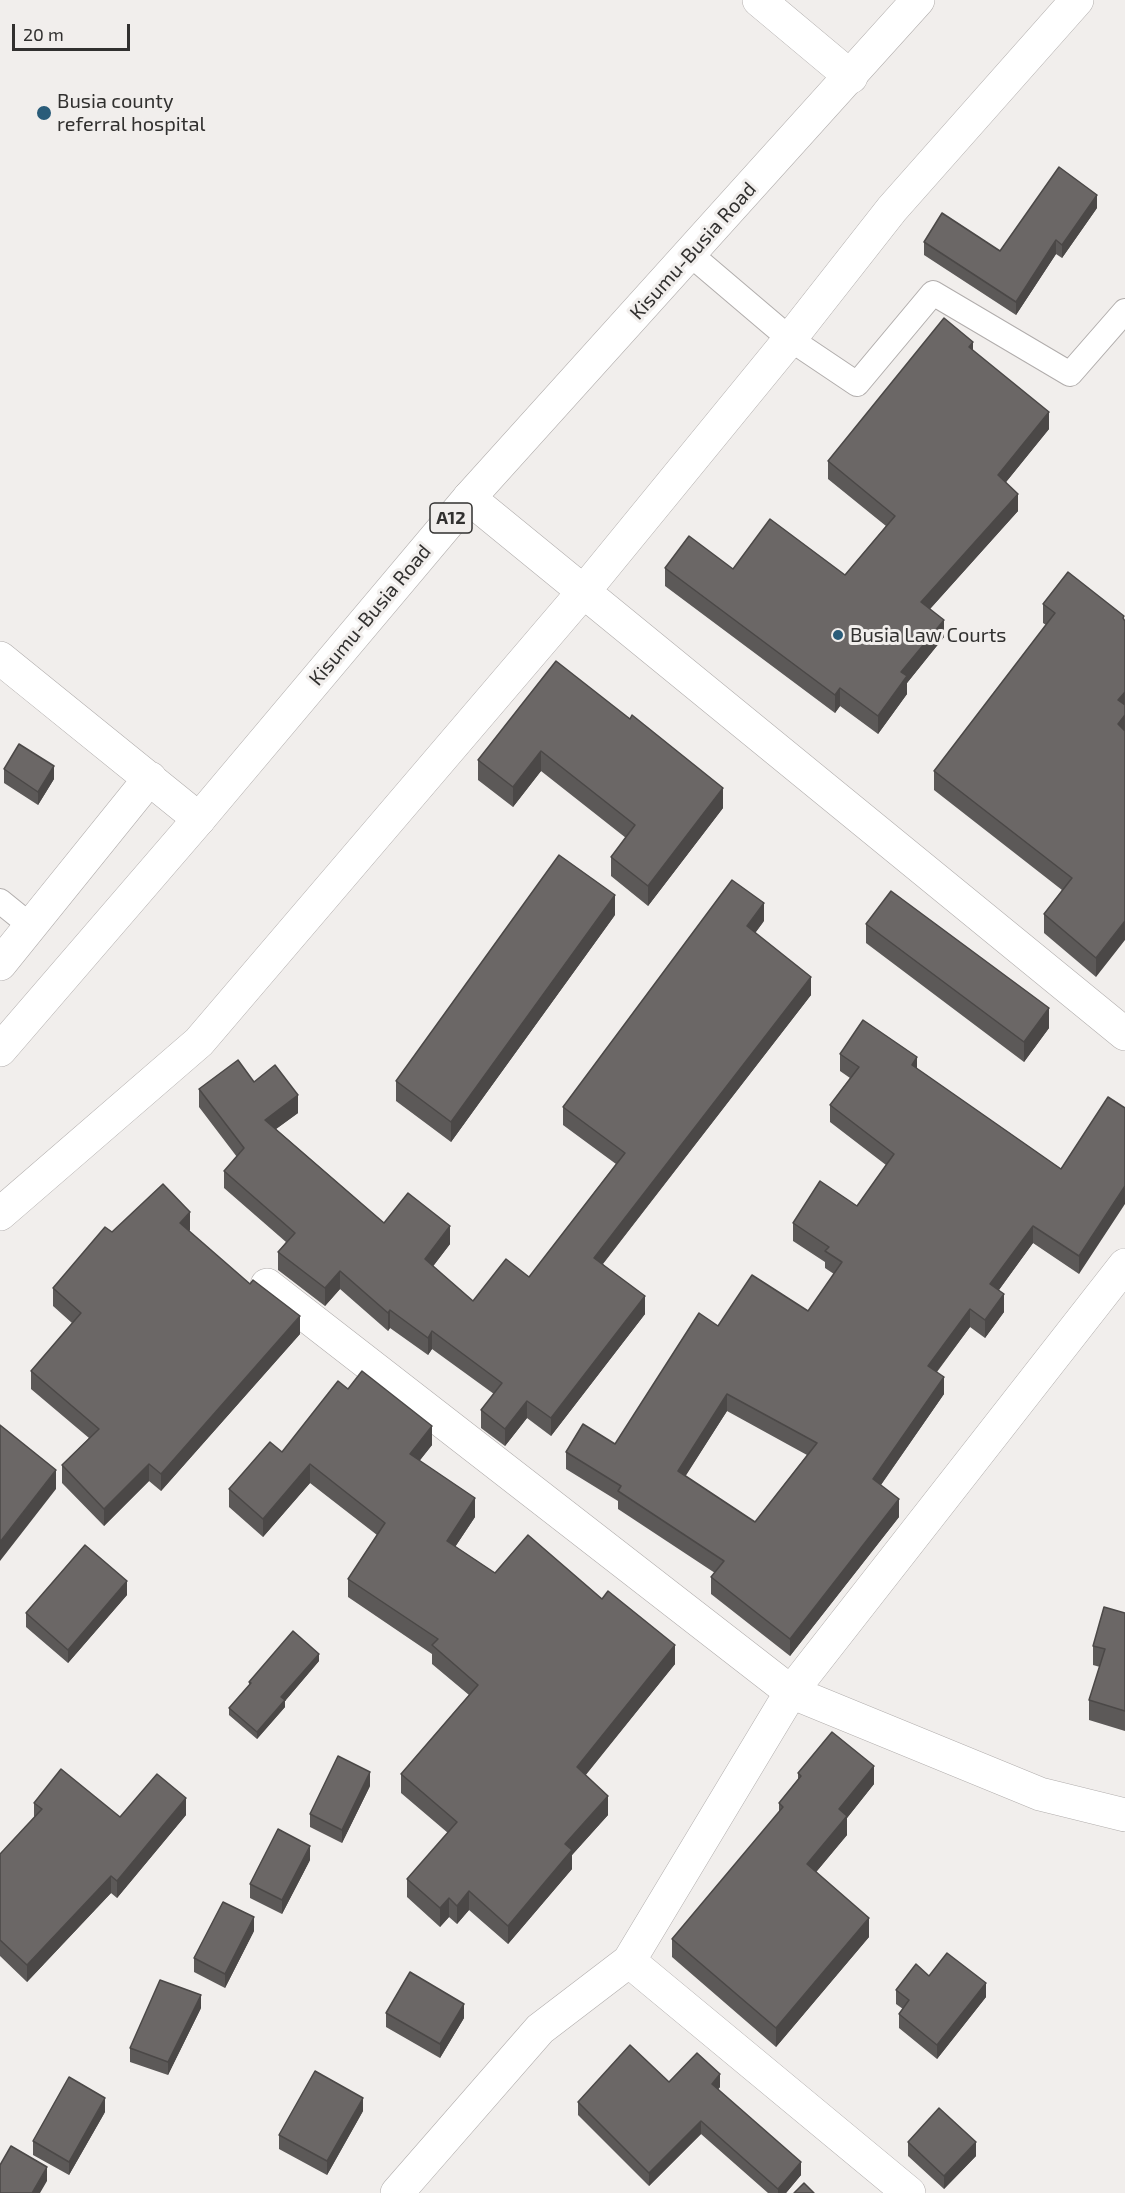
<!DOCTYPE html>
<style>
body{margin:0}
#map{position:relative;width:1125px;height:2193px;overflow:hidden;background:#f1eeec;font-family:"Exo 2",sans-serif}
canvas{display:block}
.scale{position:absolute;left:12px;top:24px;width:118px;height:27px;box-sizing:border-box;border:3px solid #31302f;border-top:0;padding-left:8px;font-size:18px;line-height:21px;white-space:nowrap;color:#31302f;-webkit-text-stroke:4px #f1eeec;paint-order:stroke}
</style>
<div id="map">
<canvas width="1125" height="2193"></canvas>
<div class="scale">20 m</div>
</div>
<script>
const ctx = document.querySelector('canvas').getContext('2d');
ctx.lineJoin = 'round';
function stroke(path, color, width, dash) { ctx.strokeStyle = color; ctx.lineWidth = width; ctx.lineCap = dash ? 'butt' : 'round'; ctx.setLineDash(dash || []); ctx.stroke(path); }
function fill(path, color) { ctx.fillStyle = color; ctx.fill(path, 'evenodd'); }
function label(font, color, halo, rows, align = 'center') {
  ctx.font = font + ' "Exo 2",sans-serif'; ctx.lineWidth = 6; ctx.setLineDash([]); ctx.textBaseline = 'middle'; ctx.strokeStyle = halo; ctx.fillStyle = color; for (const [text, x, y, turn = 0] of rows) {
    ctx.save(); ctx.translate(x, y); ctx.rotate((+turn || 0) * Math.PI / 180); ctx.textAlign = isNaN(turn) ? turn : align; if (halo) ctx.strokeText(text, 0, 0); ctx.fillText(text, 0, 0); ctx.restore();
  }
}
const service = new Path2D(`
 M690 254 790 339 857 384 933 293 1070 374 1125 311
 M0 901 32 927`);
const minor = new Path2D(`
 M759 0 851 77
 M469 498 1125 1034
 M0 658 199 819
 M0 964 150 778
 M0 1214 199 1042 584 591 790 339 892 209 1077 0
 M267 1285 791 1692 1040 1794 1125 1815
 M629 1961 909 2193
 M397 2193 540 2029 629 1961 791 1692 1125 1265`);
const trunk = new Path2D(`
 M0 1050 199 819 469 498 918 0`);
stroke(service, '#b1adac', 26);
stroke(minor, '#b1adac', 34);
stroke(trunk, '#b1adac', 34);
stroke(service, '#fff', 24);
stroke(minor, '#fff', 33);
stroke(trunk, '#fff', 33);
fill(new Path2D(`
 M1097 208 1062 258 1056 254 1016 315 924 255V242L1000 251Z
 M973 350 1049 429 1006 482 1018 511 930 609 944 637 907 683V694L878 734 840 706 835 713 665 586V568L733 569 845 575 886 526 828 479V461Z
 M1043 604 1124 616 1096 977 1044 933V914L1062 890 934 790V771L1046 625 1043 623Z
 M556 661 723 808 648 906 611 876V857L626 838 541 771 513 807 478 780V760Z
 M4 769 54 779 38 805 4 783Z
 M615 915 451 1142 396 1101V1081Z
 M764 921 755 933 811 995 603 1264 645 1314 551 1436 527 1418 505 1446 481 1428V1410L494 1394 432 1349 428 1355 390 1328 388 1331 340 1289 325 1306 278 1270V1252L286 1242 224 1188V1171L237 1157 199 1107V1089L254 1082 298 1113 276 1129 384 1223 450 1244 433 1266 473 1301 529 1277 616 1164 563 1125V1107Z
 M866 924 1049 1028 1024 1062 866 943Z
 M840 1054 917 1069 1061 1169 1108 1097 1079 1274 1033 1243 999 1290 1004 1312 985 1338 970 1327 937 1372 944 1394 881 1485 899 1517 790 1656 711 1594V1577L715 1573 618 1509V1501L566 1469V1452L615 1444 718 1326 808 1311 834 1274 825 1268V1262L793 1241V1223L857 1206 886 1165 830 1122V1105L850 1078 840 1071ZM727 1411 807 1455 755 1522 685 1476Z
 M190 1230 189 1231 300 1334 161 1491 149 1481 104 1526 62 1483V1465L89 1438 31 1389V1371L72 1323 53 1306V1288L112 1232Z
 M348 1389 432 1445 419 1461 475 1517 455 1547 495 1573 675 1664 585 1775 608 1815 572 1855V1869L508 1944 469 1910 457 1924 449 1917 440 1927 407 1897V1879L448 1833 401 1793V1774L469 1695 432 1664V1654L348 1597V1579L377 1535 310 1483 263 1537 229 1507V1489L282 1452Z
 M127 1595 68 1663 26 1627V1613Z
 M1125 1613V1731L1089 1720V1700L1100 1667 1093 1665V1646Z
 M319 1661 285 1701V1707L257 1739 229 1715V1708L249 1686V1682Z
 M798 1773 874 1784 847 1818V1835L816 1872 869 1937 776 2047 672 1957V1939L779 1812V1803L798 1779Z
 M370 1786 342 1843 310 1827V1814Z
 M34 1803 120 1817 186 1815 117 1898 111 1893 27 1982 0 1956V1854L34 1818Z
 M310 1860 282 1914 250 1898V1884Z
 M254 1931 225 1988 194 1972V1958Z
 M929 1976 986 1997 937 2059 899 2028V2014L903 2009 896 2004V1990Z
 M201 2008 168 2075 130 2062V2048Z
 M386 2013 464 2018 440 2058 386 2027Z
 M669 2082 720 2087 718 2089 801 2175 786 2193H768L701 2134 649 2186 578 2115V2102Z
 M363 2111 327 2175 279 2149V2135Z
 M105 2112 69 2175 33 2155V2141Z
 M908 2142 976 2156 944 2189 908 2156Z`), '#5c5958');
fill(new Path2D(`
 M1097 195V208L1062 258V245Z
 M1056 240V254L1016 315V302Z
 M973 342V359L969 347Z
 M1049 412V429L998 492V475Z
 M1018 494V511L921 619V602Z
 M944 620V637L907 683V694L878 734V716L901 672Z
 M840 688V706L835 713V695Z
 M1125 692V711L1118 700Z
 M1125 715V734L1118 724Z
 M541 751V771L513 807V787Z
 M54 766V779L38 805V792Z
 M723 788V808L648 906V886Z
 M615 895V915L451 1142V1122Z
 M764 903V921L747 944V926Z
 M1125 921V940L1096 977V958Z
 M811 977V995L594 1275V1258Z
 M1049 1008V1028L1024 1062V1042Z
 M917 1057V1075L912 1065Z
 M298 1095V1113L265 1137V1120Z
 M1125 1186V1204L1079 1274V1256Z
 M190 1212V1230L180 1240V1223Z
 M450 1226V1244L425 1277V1259Z
 M1033 1226V1243L990 1302V1284Z
 M340 1271V1289L325 1306V1288Z
 M1004 1294V1312L985 1338V1320Z
 M645 1296V1314L551 1436V1418Z
 M970 1309V1327L928 1383V1366Z
 M390 1310V1328L388 1331V1313Z
 M300 1316V1334L161 1491V1474Z
 M432 1331V1349L428 1355V1338Z
 M944 1377V1394L873 1496V1479Z
 M727 1394V1411L678 1488V1471Z
 M527 1401V1418L505 1446V1429Z
 M432 1426V1445L410 1473V1454Z
 M149 1464V1481L104 1526V1509Z
 M310 1464V1483L263 1537V1519Z
 M56 1470V1489L0 1561V1542Z
 M475 1498V1517L447 1559V1541Z
 M899 1499V1517L790 1656V1639Z
 M127 1581V1595L68 1663V1650Z
 M675 1645V1664L577 1786V1767Z
 M319 1654V1661L285 1701V1707L257 1739V1732L281 1697Z
 M874 1766V1784L847 1818V1835L807 1883V1864L839 1809Z
 M370 1772V1786L342 1843V1830Z
 M608 1796V1815L572 1855V1869L508 1944V1926L565 1844Z
 M186 1798V1815L117 1898V1881Z
 M310 1846V1860L282 1914V1900Z
 M111 1876V1893L27 1982V1965Z
 M469 1891V1910L457 1924V1906Z
 M449 1898V1917L440 1927V1908Z
 M254 1917V1931L225 1988V1974Z
 M869 1918V1937L776 2047V2028Z
 M986 1983V1997L937 2059V2045Z
 M201 1995V2008L168 2075V2062Z
 M464 2004V2018L440 2058V2044Z
 M720 2074V2087L712 2097V2084Z
 M105 2098V2112L69 2175V2162Z
 M363 2098V2111L327 2175V2161Z
 M701 2121V2134L649 2186V2173Z
 M976 2142V2156L944 2189V2176Z
 M801 2162V2175L786 2193H778V2189Z
 M47 2167V2181L40 2193H32Z`), '#4b4847');
const building = new Path2D(`
 M1059 167 1097 195 1062 245 1056 240 1016 302 924 242 942 213 1000 251Z
 M944 318 973 342 969 347 1049 412 998 475 1018 494 921 602 944 620 901 672 907 676 878 716 840 688 835 695 665 568 689 536 733 569 770 519 845 575 895 516 828 461Z
 M1068 572 1124 616 1123 618 1125 621V692L1118 700 1125 705V715L1118 724 1125 731V921L1096 958 1044 914 1072 878 934 771 1055 613 1043 604Z
 M556 661 630 719 632 715 723 788 648 886 611 857 635 825 541 751 513 787 478 760Z
 M19 744 54 766 38 792 4 769Z
 M559 855 615 895 451 1122 396 1081Z
 M732 880 764 903 747 926 811 977 594 1258 645 1296 551 1418 527 1401 505 1429 481 1410 502 1383 432 1331 428 1338 390 1310 388 1313 340 1271 325 1288 278 1252 295 1233 224 1171 244 1148 199 1089 238 1060 254 1082 275 1065 298 1095 265 1120 384 1223 408 1193 450 1226 425 1259 473 1301 506 1259 529 1277 625 1153 563 1107Z
 M891 891 1049 1008 1024 1042 866 924Z
 M863 1020 917 1057 912 1065 1061 1169 1108 1097 1125 1108V1186L1079 1256 1033 1226 990 1284 1004 1294 985 1320 970 1309 928 1366 944 1377 873 1479 899 1499 790 1639 711 1577 724 1561 618 1491 621 1486 566 1452 583 1424 615 1444 699 1313 718 1326 752 1275 808 1311 842 1262 825 1251 829 1247 793 1223 820 1181 857 1206 894 1154 830 1105 859 1067 840 1054ZM727 1394 817 1443 755 1522 678 1471Z
 M163 1184 190 1212 180 1223 250 1284 253 1280 300 1316 161 1474 149 1464 104 1509 62 1465 99 1429 31 1371 81 1313 53 1288 105 1227 112 1232Z
 M362 1371 432 1426 410 1454 475 1498 447 1541 495 1573 528 1535 602 1599 608 1591 675 1645 577 1767 608 1796 565 1844 572 1850 508 1926 469 1891 457 1906 449 1898 440 1908 407 1879 457 1822 401 1774 478 1685 432 1645 438 1639 348 1579 385 1523 310 1464 263 1519 229 1489 270 1442 282 1452 338 1381 348 1389Z
 M0 1425 56 1470 0 1542Z
 M85 1545 127 1581 68 1650 26 1613Z
 M1104 1607 1125 1613V1711L1089 1700 1105 1649 1093 1646Z
 M293 1631 319 1654 281 1697 285 1700 257 1732 229 1708 251 1683 249 1682Z
 M832 1732 874 1766 839 1809 847 1816 807 1864 869 1918 776 2028 672 1939 783 1807 779 1803 801 1776 798 1773Z
 M338 1756 370 1772 342 1830 310 1814Z
 M61 1769 120 1817 157 1774 186 1798 117 1881 111 1876 27 1965 0 1940V1854L42 1809 34 1803Z
 M278 1829 310 1846 282 1900 250 1884Z
 M223 1902 254 1917 225 1974 194 1958Z
 M947 1953 986 1983 937 2045 899 2014 909 2000 896 1990 916 1964 929 1976Z
 M410 1972 464 2004 440 2044 386 2013Z
 M160 1980 201 1995 168 2062 130 2048Z
 M630 2045 669 2082 697 2053 720 2074 712 2084 801 2162 778 2189 701 2121 649 2173 578 2102Z
 M315 2071 363 2098 327 2161 279 2135Z
 M69 2077 105 2098 69 2162 33 2141Z
 M939 2108 976 2142 944 2176 908 2142Z
 M11 2146 47 2167 32 2193H0V2165Z
 M804 2183 814 2193H794Z`);
fill(building, '#6b6766');
stroke(building, '#4b4847', 1.5);
for (const [x, y, r, color] of [
 [44,113,8,"#2a5c79"],
 [838,635,6,"#2a5c79"]
]) { const dot = new Path2D(); dot.arc(x, y, r, 0, 2 * Math.PI); ctx.fillStyle = color; ctx.fill(dot); stroke(dot, '#f1eeec', 2); }
for (const [x, y, w] of [
 [451,518,42]
]) { const box = new Path2D(); box.roundRect(x - w / 2, y - 15, w, 30, 4.5); ctx.fillStyle = '#f1eeec'; ctx.fill(box); stroke(box, '#31302f', 1.5); }
label('bold 18px', '#31302f', null, [
 ["A12",451,518]
]);
label('20px', '#31302f', '#f1eeec', [
 ["Busia county",57,101],
 ["referral hospital",57,124],
 ["Busia Law Courts",850,635]
], 'left');
label('20px', '#31302f', '#f1eeec', [
 ["Kisumu-Busia Road",693,251,-48],
 ["Kisumu-Busia Road",370,615,-50]
]);
</script>
